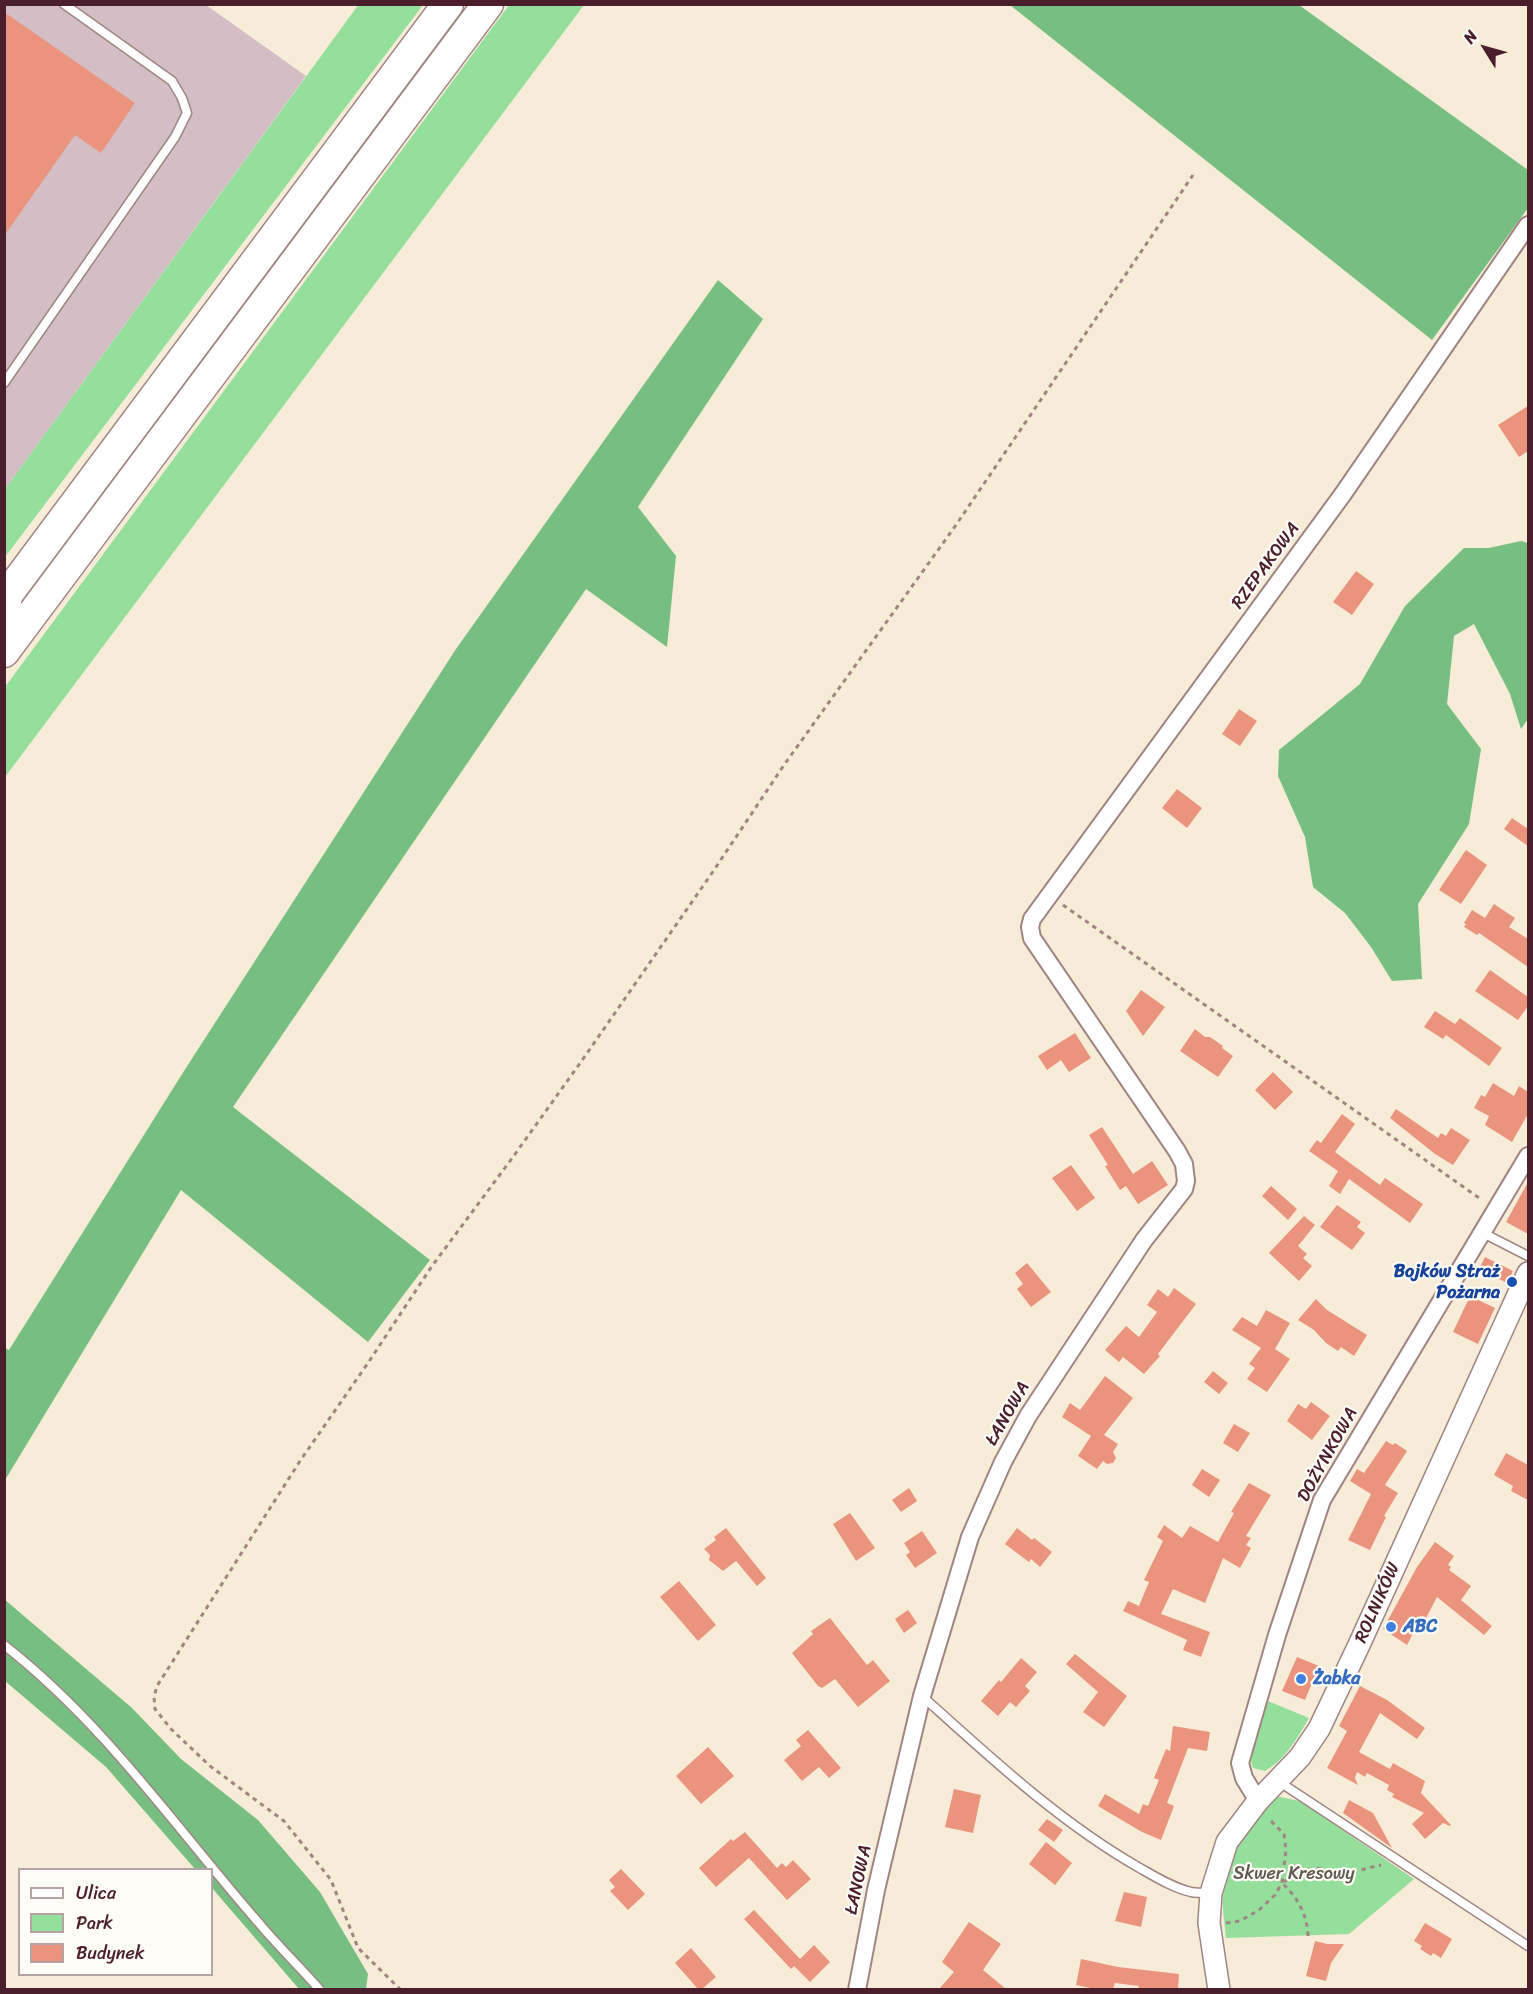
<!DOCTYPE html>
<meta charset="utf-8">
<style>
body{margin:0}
#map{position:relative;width:1533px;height:1994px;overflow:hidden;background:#f7ecd8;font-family:Sriracha,sans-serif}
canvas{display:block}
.frame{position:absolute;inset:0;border:6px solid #4a1f2b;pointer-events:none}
.legend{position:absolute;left:18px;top:1868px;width:195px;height:108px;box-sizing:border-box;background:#fdfcf7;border:2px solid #b5a4a5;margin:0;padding:8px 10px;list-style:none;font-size:18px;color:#4a1f2b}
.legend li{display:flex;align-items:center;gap:12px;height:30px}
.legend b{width:30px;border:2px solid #b5a4a5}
.north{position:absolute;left:1455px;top:18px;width:60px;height:60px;-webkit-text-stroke:4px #fdfcf7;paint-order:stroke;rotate:307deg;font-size:16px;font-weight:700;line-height:24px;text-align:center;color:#4a1f2b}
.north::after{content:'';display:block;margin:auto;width:21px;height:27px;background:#4a1f2b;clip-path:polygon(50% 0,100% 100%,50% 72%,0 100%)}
</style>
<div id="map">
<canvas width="1533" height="1994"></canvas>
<div class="frame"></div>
<ul class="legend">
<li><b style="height:8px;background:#fff"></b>Ulica</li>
<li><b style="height:16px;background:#94df9b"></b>Park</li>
<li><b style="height:16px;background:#ea947e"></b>Budynek</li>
</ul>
<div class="north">N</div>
</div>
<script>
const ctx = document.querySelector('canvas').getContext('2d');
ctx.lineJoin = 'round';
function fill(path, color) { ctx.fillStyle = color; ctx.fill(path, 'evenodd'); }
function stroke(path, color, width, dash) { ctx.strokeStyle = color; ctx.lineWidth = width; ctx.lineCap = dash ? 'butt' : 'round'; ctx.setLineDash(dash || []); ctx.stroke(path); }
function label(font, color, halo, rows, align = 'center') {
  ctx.font = font + ' Sriracha,sans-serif'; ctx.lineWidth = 4.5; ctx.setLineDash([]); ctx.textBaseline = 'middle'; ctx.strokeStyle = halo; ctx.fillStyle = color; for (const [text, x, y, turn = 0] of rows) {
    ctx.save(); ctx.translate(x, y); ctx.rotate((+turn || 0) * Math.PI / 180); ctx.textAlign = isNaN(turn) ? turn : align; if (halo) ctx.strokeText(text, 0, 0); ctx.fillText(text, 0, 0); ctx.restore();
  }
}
fill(new Path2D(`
 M5 5H206L306 76 5 489Z`), '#d2bec4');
fill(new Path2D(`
 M359 4 423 5 5 557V489Z
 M509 5H584L5 777V687Z
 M1268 1701 1309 1718C1298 1737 1285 1760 1265 1771L1253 1768C1246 1752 1262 1717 1268 1701Z
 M1275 1796 1300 1801 1414 1879 1349 1934 1226 1938C1225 1925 1222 1910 1223 1897 1226 1856 1249 1825 1275 1796Z`), '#94df9b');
fill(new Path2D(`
 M1010 5H1299L1528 170V208L1432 340Z
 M718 280 763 319 638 507 676 556 667 647 586 589 233 1107 430 1260 368 1342 181 1190 5 1480V1348L9 1350 184 1071 456 649Z
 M1521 541 1528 543V719L1521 729 1510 694 1474 624 1454 636 1447 704 1481 749 1469 824 1418 904 1422 979 1392 981 1371 947 1345 913 1313 887 1305 837 1278 776 1279 750 1360 684 1405 606 1464 548H1489Z
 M4 1599 132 1708 181 1759 258 1820 320 1892 368 1974 366 1989H299L212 1888V1870L195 1869 106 1767 5 1681Z`), '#77be83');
fill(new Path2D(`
 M4 12 135 103 101 153 75 135 4 236Z
 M1528 406V451L1519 457 1498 425Z
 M1356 571 1374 584 1352 615 1333 602Z
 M1239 709 1257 721 1240 746 1222 734Z
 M1177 789 1202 808 1187 828 1162 808Z
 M1512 818 1528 829V846L1504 829Z
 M1466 850 1487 865 1461 904 1439 890Z
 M1494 904 1515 918 1509 927 1528 939V967L1479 933 1477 935 1464 927 1466 924 1464 923 1472 910 1485 918Z
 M1490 970 1528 997V1006L1518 1020 1475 991Z
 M1141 990 1165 1007 1143 1036 1126 1011Z
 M1435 1011 1455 1024 1460 1018 1502 1048 1489 1066 1446 1035 1443 1039 1424 1027Z
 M1195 1029 1205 1037H1210L1223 1046 1222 1048 1233 1056 1218 1077 1180 1051Z
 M1075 1033 1091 1058 1069 1072 1061 1060 1047 1070 1038 1056Z
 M1273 1072 1293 1092 1275 1110 1255 1090Z
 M1493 1083 1514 1096 1519 1086 1528 1092V1114L1512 1142 1485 1125 1489 1116 1474 1108 1481 1095 1485 1097Z
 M1396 1109 1438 1138 1441 1133 1446 1136 1451 1128 1470 1140 1453 1165 1435 1154 1390 1118Z
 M1342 1114 1355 1124 1335 1152 1380 1185 1385 1178 1423 1204 1410 1223 1349 1179 1340 1194 1329 1186 1338 1171 1309 1151 1317 1140 1321 1143Z
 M1102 1127 1133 1174 1152 1161 1168 1185 1138 1204 1126 1186 1120 1190 1105 1166 1108 1165 1089 1135Z
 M1071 1165 1095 1198 1077 1211 1052 1178Z
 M1528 1182V1234L1506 1222Z
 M1271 1186 1297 1209 1288 1220 1262 1196Z
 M1337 1205 1361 1222 1357 1227 1365 1233 1352 1250 1320 1227Z
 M1304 1216 1315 1225 1298 1246 1307 1254 1303 1258 1312 1266 1299 1281 1269 1253Z
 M1485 1257 1513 1271 1507 1283 1479 1269Z
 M1027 1263 1051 1292 1031 1307 1017 1289 1023 1284 1015 1273Z
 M1174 1288 1196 1304 1158 1354 1160 1356 1144 1374 1123 1357 1119 1362 1105 1350 1126 1326 1139 1337 1157 1312 1147 1305 1158 1289 1168 1297Z
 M1470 1296 1495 1308 1478 1344 1453 1332Z
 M1316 1299 1327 1310 1367 1335 1354 1356 1341 1347 1338 1351 1326 1343 1314 1330 1298 1320Z
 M1266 1310 1290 1323 1275 1349 1290 1359 1267 1392 1247 1379 1255 1368 1249 1364 1261 1348 1232 1330 1242 1317 1257 1326Z
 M1213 1371 1228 1383 1219 1394 1204 1382Z
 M1105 1376 1133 1398 1104 1435 1118 1444 1113 1452 1116 1458 1113 1463 1107 1464 1103 1461 1097 1469 1078 1456 1091 1436 1062 1417 1070 1403 1080 1410Z
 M1311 1402 1330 1416 1312 1440 1287 1421 1298 1404 1306 1409Z
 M1234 1424 1250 1433 1238 1452 1223 1443Z
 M1386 1441 1393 1445 1395 1443 1407 1451 1385 1485 1398 1493 1384 1516 1386 1517 1370 1550 1348 1540 1371 1494 1350 1481 1357 1469 1364 1473Z
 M1506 1453 1528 1465V1500L1511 1491 1513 1486 1494 1475Z
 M1202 1469 1220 1480 1209 1497 1192 1485Z
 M1249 1483 1271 1495 1246 1536 1251 1538 1246 1545 1251 1548 1240 1568 1223 1558 1205 1603 1173 1589 1161 1614 1210 1632 1201 1657 1183 1650 1187 1640 1123 1611 1128 1601 1139 1606 1149 1582 1144 1580 1163 1541 1157 1537 1164 1525 1182 1538 1190 1526 1218 1542 1234 1513 1231 1512Z
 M909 1488 917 1501 901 1512 892 1500Z
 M850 1513 875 1548 856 1561 833 1524Z
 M726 1528 766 1578 757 1586 736 1561 723 1571 709 1560 710 1555 704 1549 716 1540 714 1537Z
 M1017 1528 1032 1540 1034 1538 1052 1552 1040 1567 1031 1559 1029 1562 1005 1544Z
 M922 1531 937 1553 915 1568 906 1555 910 1552 904 1543Z
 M1435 1542 1454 1556 1448 1565 1451 1567 1449 1570 1471 1586 1461 1600 1492 1626 1484 1635 1437 1597 1426 1618 1422 1616 1407 1645 1383 1629 1417 1567Z
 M679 1581 716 1625 698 1641 660 1597Z
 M908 1610 917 1623 904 1633 895 1619Z
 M830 1618 867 1665 873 1660 890 1681 858 1707 835 1679 822 1688 818 1686 792 1653 813 1634 811 1631Z
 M1075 1654 1127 1696 1104 1727 1083 1712 1098 1692 1066 1664Z
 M1297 1657 1319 1666 1305 1700 1282 1691Z
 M1021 1658 1037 1672 1025 1686 1030 1691 1016 1707 1010 1702 998 1716 981 1701 999 1680 1001 1682Z
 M1360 1686 1387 1700 1425 1728 1417 1739 1380 1713 1359 1752 1390 1769 1393 1763 1425 1781 1421 1793 1451 1825 1450 1826 1443 1823 1425 1839 1412 1824 1424 1813 1392 1797 1394 1794 1387 1790 1389 1785 1367 1773 1365 1777 1357 1772 1355 1778 1358 1785 1327 1768 1347 1731 1339 1726Z
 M1173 1726 1210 1732 1207 1751 1188 1748 1167 1803 1174 1806 1161 1840 1142 1832 1098 1806 1105 1794 1139 1814 1143 1804 1148 1806 1159 1780 1154 1778 1166 1749 1170 1751Z
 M808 1730 841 1768 829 1778 819 1767 802 1781 784 1760 801 1746 796 1740Z
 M708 1747 734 1776 701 1804 676 1776Z
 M954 1789 981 1795 973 1833 945 1827Z
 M1349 1800 1373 1813 1392 1848 1343 1813Z
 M1047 1819 1063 1830 1054 1842 1038 1830Z
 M745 1832 777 1868 782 1863 786 1867 793 1860 811 1879 787 1900 749 1858 716 1887 699 1868 731 1839 733 1841Z
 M1046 1842 1072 1863 1055 1885 1029 1864Z
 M621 1869 645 1894 628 1910 610 1891 615 1887 609 1880Z
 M1124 1892 1147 1897 1141 1927 1115 1921Z
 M754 1910 800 1959 814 1945 830 1962 810 1982 794 1966 791 1969 744 1919Z
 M969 1922 1001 1944 983 1970 1006 1989H939L954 1972 942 1962Z
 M1425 1923 1452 1939 1441 1958 1433 1953 1431 1956 1420 1949 1422 1946 1414 1941Z
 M1315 1941 1327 1944H1344L1331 1963 1326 1981 1306 1976Z
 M691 1948 716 1977 702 1989H698L675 1963Z
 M1081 1959 1118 1967 1179 1974 1178 1989H1138L1139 1986 1115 1983 1113 1989H1095L1076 1985Z`), '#ea947e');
const service = new Path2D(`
 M4 383 175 137 187 113 182 98 172 81 64 4
 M4 623 17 603
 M1483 1233 1528 1256
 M4 1645C104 1723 176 1828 258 1922 278 1946 300 1967 320 1990
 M922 1696C990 1757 1058 1821 1138 1867 1154 1876 1173 1888 1191 1892 1197 1893 1204 1893 1210 1893
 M1278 1781 1528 1946`);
const minor = new Path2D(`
 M1258 1801 1244 1778 1240 1763 1277 1635 1322 1500 1528 1156
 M857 1990 876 1890 922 1696 970 1537 1003 1462 1028 1416 1144 1240 1184 1189 1186 1181 1184 1164 1177 1151 1032 938 1030 927 1032 919 1343 494 1528 225`);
const tertiary = new Path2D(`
 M1219 1990 1209 1923 1211 1893 1227 1842 1258 1801 1300 1757 1319 1729 1359 1645 1528 1273`);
const motorway = new Path2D(`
 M4 599 448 4
 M4 652 488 4`);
stroke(service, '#a08682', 11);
stroke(minor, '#a08682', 20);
stroke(tertiary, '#a08682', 24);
stroke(motorway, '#a08682', 33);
stroke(new Path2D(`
 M1063 905 1482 1200
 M1226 1923 1240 1921 1259 1910 1275 1895 1282 1883 1286 1850 1284 1834 1268 1818
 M1308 1936C1307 1914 1298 1898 1282 1883L1295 1875 1314 1868 1352 1872 1381 1865
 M401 1990 358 1948 331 1880 284 1821 210 1766 171 1729 155 1709 154 1697 157 1686 300 1461 368 1363 432 1266 513 1157 583 1059 712 873 784 765 956 525 1193 175`), '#a08682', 3, [4.5, 4.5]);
stroke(service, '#fff', 8);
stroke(minor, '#fff', 16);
stroke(tertiary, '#fff', 21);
stroke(motorway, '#fff', 30);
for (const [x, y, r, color] of [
 [1512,1282,6,"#1a4fb4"],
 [1391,1627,6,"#3f7fe0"],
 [1301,1679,6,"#3f7fe0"]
]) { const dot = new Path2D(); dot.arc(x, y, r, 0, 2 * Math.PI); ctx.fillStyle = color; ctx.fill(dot); stroke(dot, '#fdfcf7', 2); }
label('18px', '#4a1f2b', '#fdfcf7', [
 ["RZEPAKOWA",1266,566,-54],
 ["ŁANOWA",1008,1414,-60],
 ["DOŻYNKOWA",1328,1455,-61],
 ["ROLNIKÓW",1378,1603,-66],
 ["ŁANOWA",859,1880,-78]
]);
label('bold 18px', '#164399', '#fdfcf7', [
 ["Bojków Straż",1500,1272],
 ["Pożarna",1500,1293]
], 'right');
label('bold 18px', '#366cbe', '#fdfcf7', [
 ["ABC",1403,1627],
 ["Żabka",1313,1679]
], 'left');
label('18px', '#60594d', '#fdfcf7', [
 ["Skwer Kresowy",1294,1874]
]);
</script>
